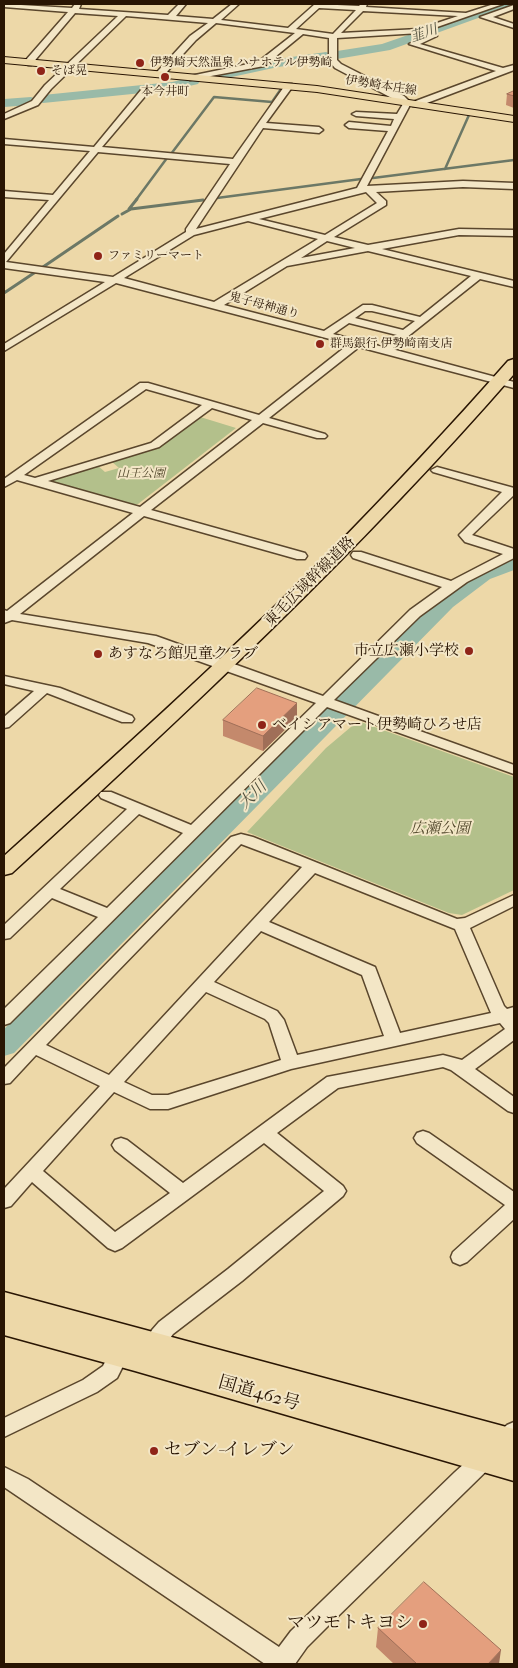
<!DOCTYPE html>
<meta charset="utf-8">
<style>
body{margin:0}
#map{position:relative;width:518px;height:1668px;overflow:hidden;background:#edd8a8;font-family:"IM FELL French Canon",serif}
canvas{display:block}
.frame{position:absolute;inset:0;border:5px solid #291503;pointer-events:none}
</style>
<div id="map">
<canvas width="518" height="1668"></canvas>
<div class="frame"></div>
</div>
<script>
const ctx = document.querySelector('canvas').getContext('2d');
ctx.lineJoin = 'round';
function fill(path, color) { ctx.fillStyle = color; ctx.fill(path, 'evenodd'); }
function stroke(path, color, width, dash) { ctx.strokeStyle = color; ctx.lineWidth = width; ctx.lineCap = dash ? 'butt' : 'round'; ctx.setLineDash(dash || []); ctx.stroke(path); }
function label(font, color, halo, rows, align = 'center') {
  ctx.font = font + ' "IM FELL French Canon","Noto Serif JP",serif'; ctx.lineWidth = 4; ctx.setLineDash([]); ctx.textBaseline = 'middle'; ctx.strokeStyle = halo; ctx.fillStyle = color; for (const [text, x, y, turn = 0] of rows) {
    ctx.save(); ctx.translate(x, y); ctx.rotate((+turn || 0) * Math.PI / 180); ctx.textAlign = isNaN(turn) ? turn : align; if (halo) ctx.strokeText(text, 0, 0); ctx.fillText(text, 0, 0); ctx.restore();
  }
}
fill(new Path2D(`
 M197 416 236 428 138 504 132 505 50 482V479L97 465 105 472 119 468 111 461 156 447Z
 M358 721 514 777V890L462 915 449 913 247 832 326 748Z`), '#b3c08b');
stroke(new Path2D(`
 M171 154 214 97 272 102 281 89
 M445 169 469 115
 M373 178 514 160
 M217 198 361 179
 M136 200 167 158`), '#6c7866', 2.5);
stroke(new Path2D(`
 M129 209 137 199
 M122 214 131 209 203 200
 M43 267 118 216
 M4 293 37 271`), '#6c7866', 3);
fill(new Path2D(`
 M498 4 514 5 390 50 337 59 332 57 326 60 278 67 218 80 211 76 213 73 278 59 326 52 331 54 337 51 382 44Z
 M193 77 198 78 200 81 198 84 172 90 43 103 38 101 31 105 4 107V99L31 97 36 99 43 95 172 82Z
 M514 557V570L490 579 453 607 14 1053 4 1056V1029L437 597 476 571Z`), '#99baa8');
const minor = new Path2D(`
 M4 4 72 8 75 4H81L79 9 168 15 179 4H186L176 16 213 19 232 4H239L221 20 288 28 315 4 359 6 361 4H367L366 7 466 13 494 4H503L420 33 337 38V60L341 64 404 96 411 103 367 186 463 181 514 183V189L463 187 376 192 386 201V205L334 237 368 245 459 229 514 230V236L459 235 382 249 514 281V287L480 279 392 349 514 382V388L359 347 269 418 325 434 327 436 325 438H317L263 423 151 510 305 553 307 556 305 559H297L144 516 20 614 156 636 323 696 410 610 442 587 353 558 351 555 353 552H361L451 581 503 554 465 542 459 535 502 492 433 472 431 470 437 467 514 488V495L472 535 514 549V558L467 582 420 616 334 700 514 765V774L327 707 10 1023 4 1025V1009L98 917 52 898 10 938 4 939V925L127 809 101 798 99 795 101 792H111L191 825 316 703 148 643 12 620 4 623V610L7 611 133 513 17 480 4 487V479L140 383H148L259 415 349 344 116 283 4 351V344L105 282 4 268V254L49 200 4 197V191L53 195 90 151 4 144V139L94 147 141 90H147V94L102 147 233 159 286 84H292L293 86 266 123 319 127 323 130 319 133 263 128 196 229 357 188 388 131 349 128 345 125 349 122 391 126 394 119 356 116 352 114 356 112 397 114 403 104 335 68 329 61V38L303 34 264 66 190 80V76L258 62 295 33 216 23 196 40 163 76H157V72L190 36 208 23 126 16 51 89 38 105 4 119V114L32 101 45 85 118 16 75 13 31 65H28L24 63 25 61 68 12 4 7ZM319 8 356 10 333 34 296 29ZM363 11 458 16 419 29 341 33ZM98 152 230 164 186 229V232L113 277 6 262ZM366 192 377 203 325 235 259 219ZM248 221 318 239 214 302 124 278 194 235ZM327 241 355 248 301 258ZM368 251 471 276 420 317 372 305H363L324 331 224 305 287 266ZM365 311H372L415 321 403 330 355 318ZM349 323 397 335 383 347 333 334ZM146 389 202 405 151 443 35 478 24 475ZM212 408 252 420 140 507 48 481 159 447ZM139 814 183 833 107 908 60 889Z
 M514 5V9L493 17 514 24V28L480 17Z
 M430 34 437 36 420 44 503 68 514 65V70L419 106H413V102L496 71 409 44Z
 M4 676 60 688 132 716 134 719 132 722H122L47 693 9 727 4 728V717L34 691 4 684Z
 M241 834 253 837 457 919 465 918 514 895V906L470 928 504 1006 507 1009 514 1007V1040L475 1069 514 1097V1113L508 1111 451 1070 443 1067 338 1088 277 1133 343 1186 346 1191 343 1196 242 1281 173 1334 161 1351 154 1353 147 1351 144 1345 152 1330 159 1322 228 1269 324 1191 264 1143 122 1248 115 1251 108 1248 32 1182 11 1206 4 1208V1189L100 1086 36 1055 10 1083 4 1084V1068L231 837ZM241 844 302 867 109 1075 46 1045ZM315 873 455 929 491 1013 400 1033 375 967 269 922ZM261 931 362 975 384 1036 297 1055 284 1020 277 1011 214 982ZM206 992 265 1019 269 1023 281 1060 168 1095H152L124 1082ZM500 1023 505 1029 462 1060 443 1055 327 1077 183 1183 127 1140 121 1138 115 1140 112 1145 115 1150 170 1193 115 1232 43 1171 114 1092 150 1109H168L291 1069Z
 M423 1131 429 1133 514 1192V1219L467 1262 460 1265 453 1262 451 1257 453 1252 505 1205 417 1143 414 1138 417 1133Z
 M119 1346 126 1348 129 1354 117 1378 97 1392 4 1437V1418L83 1380 103 1366 112 1348Z
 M514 1422V1444L330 1624 307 1647 295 1664H265L4 1487V1467L28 1479 279 1647 291 1631 455 1472 507 1425Z`);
const major = new Path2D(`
 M4 57 317 86 514 116V122L317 92 4 63Z`);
const highway = new Path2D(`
 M514 359V374C359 552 187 713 12 873L4 875V856C113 758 222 660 325 557 388 493 449 428 508 361Z
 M4 1292 514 1429V1481L135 1371 4 1335Z`);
stroke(minor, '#5a462c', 3);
stroke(major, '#291503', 2);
stroke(highway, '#291503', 3);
fill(minor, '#f3e6c6');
fill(major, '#edd8a8');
fill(highway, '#edd8a8');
fill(new Path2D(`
 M514 91V108L506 105 507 94Z
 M297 703V718L263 751 223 736V720Z
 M378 1628 499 1664H394L376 1647Z`), '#c4896c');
fill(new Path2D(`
 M297 703V718L263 751V736Z
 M501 1650 499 1664H488Z`), '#a06f58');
const building = new Path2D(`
 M514 91V96L507 94Z
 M257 688 297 703 263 736 223 720Z
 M424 1582 501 1650 488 1664H417L378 1628Z`);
fill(building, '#e49f7e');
stroke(building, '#a06f58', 1);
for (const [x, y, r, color] of [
 [140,63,5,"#8f2418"],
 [41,71,5,"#8f2418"],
 [165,77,5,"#8f2418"],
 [98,256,5,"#8f2418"],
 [320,344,5,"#8f2418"],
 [469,651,5,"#8f2418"],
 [98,654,5,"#8f2418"],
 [262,725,5,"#8f2418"],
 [154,1451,5,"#8f2418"],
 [423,1624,5,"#8f2418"]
]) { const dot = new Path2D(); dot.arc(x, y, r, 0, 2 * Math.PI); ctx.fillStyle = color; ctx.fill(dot); stroke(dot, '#f3e6c6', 2); }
label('12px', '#291503', '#f3e6c6', [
 ["伊勢崎天然温泉 ハナホテル伊勢崎",150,63],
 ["そば晃",51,71],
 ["本今井町",165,92,"center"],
 ["ファミリーマート",108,256],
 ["群馬銀行 伊勢崎南支店",330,344]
], 'left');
label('12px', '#291503', '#f3e6c6', [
 ["伊勢崎本庄線",381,86,9],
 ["鬼子母神通り",264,306,15]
]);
label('italic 12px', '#52482c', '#f3e6c6', [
 ["山王公園",141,474]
]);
label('italic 14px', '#504f3d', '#f3e6c6', [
 ["韮川",424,34,-19]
]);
label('15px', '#291503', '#f3e6c6', [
 ["東毛広域幹線道路",310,582,-45]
]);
label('15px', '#291503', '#f3e6c6', [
 ["市立広瀬小学校",459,651,"right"],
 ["あすなろ館児童クラブ",108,654],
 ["ベイシアマート伊勢崎ひろせ店",272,725]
], 'left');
label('italic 15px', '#52482c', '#f3e6c6', [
 ["広瀬公園",440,829]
]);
label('italic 16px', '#504f3d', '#f3e6c6', [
 ["大川",253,796,-45]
]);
label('18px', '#291503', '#f3e6c6', [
 ["国道462号",259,1394,16]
]);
label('18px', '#291503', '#f3e6c6', [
 ["セブン-イレブン",164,1451],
 ["マツモトキヨシ",413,1624,"right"]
], 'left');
</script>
